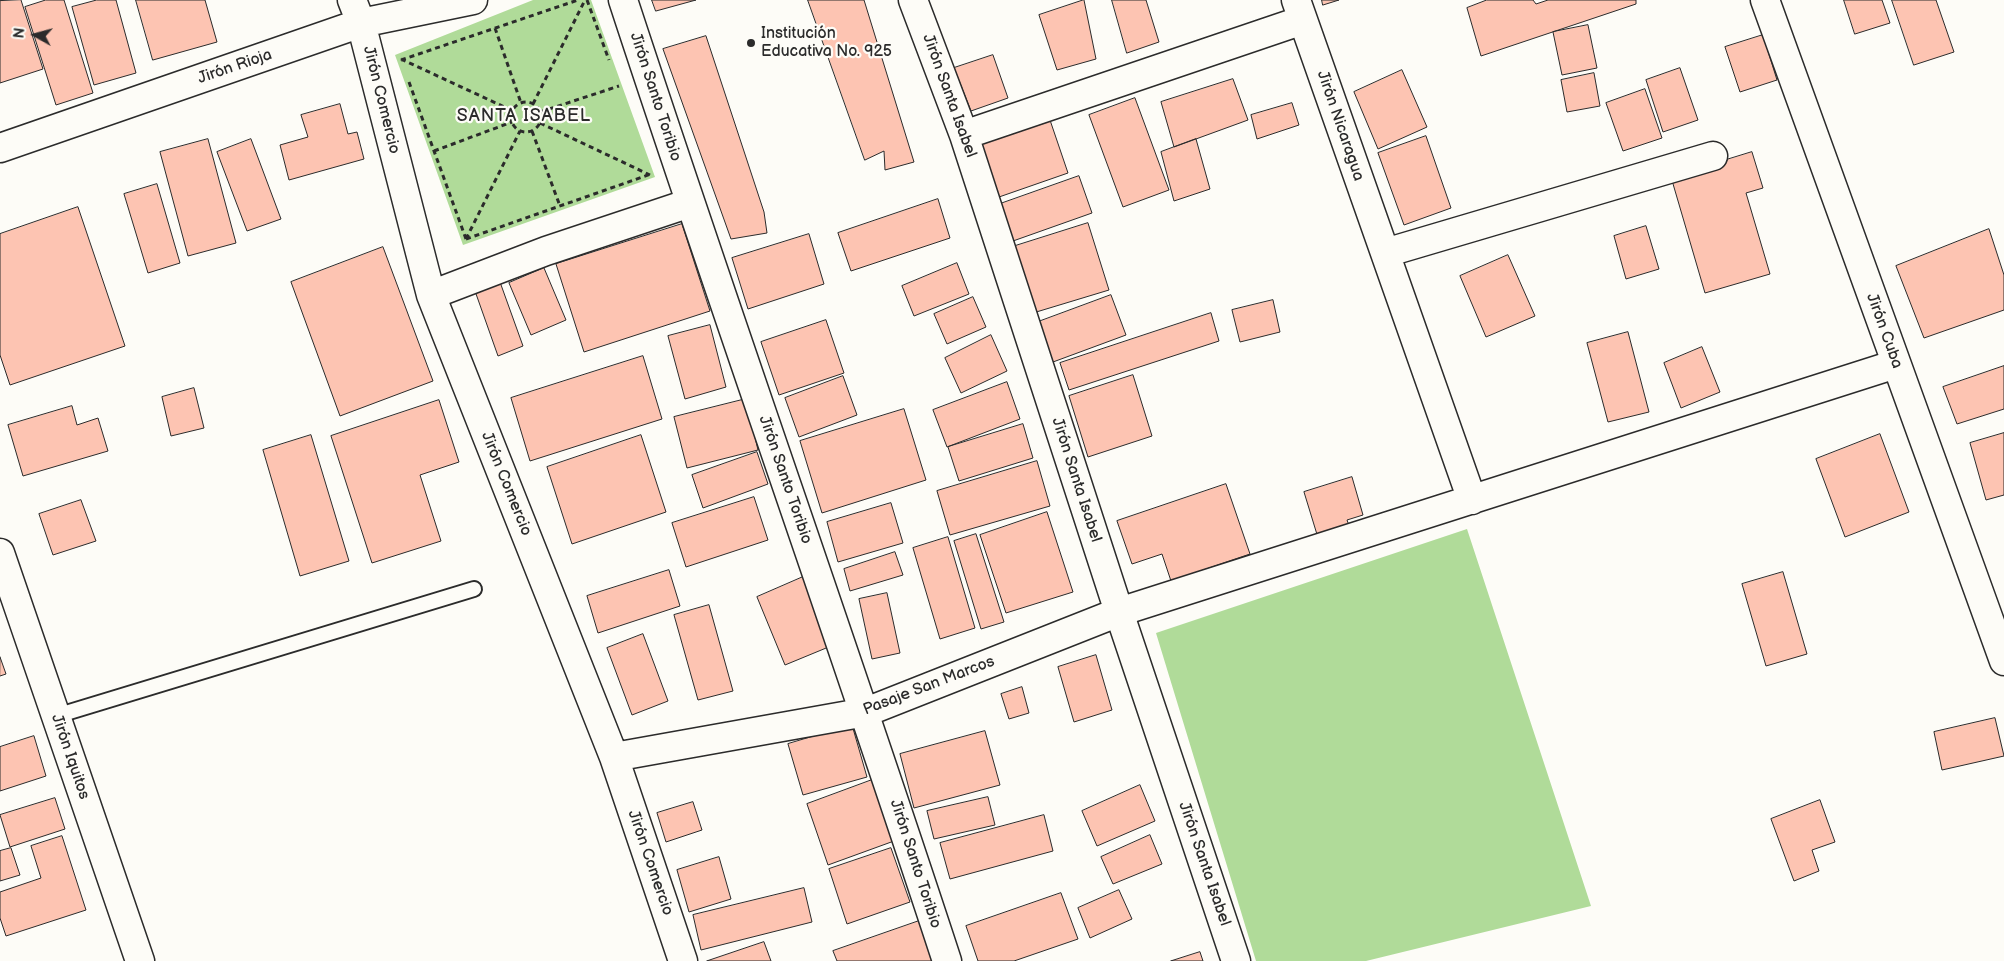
<!DOCTYPE html>
<meta charset="utf-8">
<style>
body{margin:0}
#map{position:relative;width:2004px;height:961px;overflow:hidden;background:#fdfcf7;font-family:"Balsamiq Sans",sans-serif}
canvas{display:block}
.north{position:absolute;left:10px;top:10px;width:50px;height:50px;-webkit-text-stroke:4px #fdfcf7;paint-order:stroke;rotate:277deg;font-size:14px;font-weight:700;line-height:20px;text-align:center;color:#2b2b2b}
.north::after{content:'';display:block;margin:auto;width:18px;height:22px;background:#2b2b2b;clip-path:polygon(50% 0,100% 100%,50% 72%,0 100%)}
</style>
<div id="map">
<canvas width="2004" height="961"></canvas>
<div class="north">N</div>
</div>
<script>
const ctx = document.querySelector('canvas').getContext('2d');
ctx.lineJoin = 'round';
function fill(path, color) { ctx.fillStyle = color; ctx.fill(path, 'evenodd'); }
function stroke(path, color, width, dash) { ctx.strokeStyle = color; ctx.lineWidth = width; ctx.lineCap = dash ? 'butt' : 'round'; ctx.setLineDash(dash || []); ctx.stroke(path); }
function label(font, color, halo, rows, align = 'center') {
  ctx.font = font + ' "Balsamiq Sans",sans-serif'; ctx.lineWidth = 4.5; ctx.setLineDash([]); ctx.textBaseline = 'middle'; ctx.strokeStyle = halo; ctx.fillStyle = color; for (const [text, x, y, turn = 0] of rows) {
    ctx.save(); ctx.translate(x, y); ctx.rotate((+turn || 0) * Math.PI / 180); ctx.textAlign = isNaN(turn) ? turn : align; if (halo) ctx.strokeText(text, 0, 0); ctx.fillText(text, 0, 0); ctx.restore();
  }
}
fill(new Path2D(`
 M533 0H591L655 177 463 245 395 55Z
 M1467 529 1591 906 1366 961H1256L1156 633Z`), '#b0db99');
const building = new Path2D(`
 M21 0 43 69 0 83V1Z
 M46 0H64L93 93 56 105 25 7Z
 M97 0H116L136 73 94 85 72 7Z
 M136 0H205L217 42 153 60Z
 M652 0H696L656 11Z
 M808 0H864L914 162 885 170 884 151 865 160Z
 M1084 0 1096 59 1057 70 1039 15Z
 M1112 0H1146L1159 42 1127 53Z
 M1322 0H1339L1323 5Z
 M1487 0H1533L1536 4 1548 0H1636V4L1481 56 1467 8Z
 M1844 0H1882L1890 23 1855 34Z
 M1892 0H1936L1954 52 1914 65Z
 M1588 25 1597 68 1562 75 1553 32Z
 M1763 35 1777 80 1740 92 1725 47Z
 M706 36 764 212 767 233 731 239 663 49Z
 M993 55 1008 98 971 111 954 68Z
 M1680 68 1698 120 1663 132 1646 80Z
 M1402 70 1427 127 1378 149 1354 92Z
 M1594 73 1600 106 1567 112 1561 80Z
 M1233 79 1248 120 1174 147 1161 102Z
 M1645 89 1662 138 1623 151 1606 103Z
 M1135 98 1169 190 1123 207 1089 115Z
 M1292 103 1299 125 1257 139 1251 115Z
 M340 104 348 134 357 132 364 159 289 180 280 145 308 137 301 115Z
 M1050 120 1068 173 999 197 981 143Z
 M1426 136 1451 208 1404 225 1378 153Z
 M208 139 236 243 188 256 160 152Z
 M251 139 281 219 247 231 217 152Z
 M1196 139 1210 189 1174 201 1161 152Z
 M1752 152 1763 188 1746 193 1770 274 1705 293 1671 177Z
 M1079 176 1092 213 1013 241 1000 204Z
 M157 184 180 263 148 273 124 194Z
 M938 199 950 238 851 271 838 233Z
 M78 207 125 346 10 385 0 355V234Z
 M1088 223 1109 290 1033 313 1012 247Z
 M682 224 710 311 584 352 556 264Z
 M1646 226 1659 269 1626 279 1614 236Z
 M1989 229 2004 275V310L1924 338 1896 266Z
 M809 234 824 284 748 309 732 258Z
 M383 247 433 381 340 416 291 282Z
 M1508 255 1535 316 1486 337 1460 276Z
 M957 263 969 294 914 316 902 286Z
 M544 268 566 320 531 335 509 283Z
 M500 282 523 346 498 356 475 291Z
 M1111 295 1126 335 1053 362 1038 322Z
 M973 297 986 327 947 344 934 314Z
 M1273 300 1280 332 1240 342 1232 310Z
 M1211 313 1219 341 1069 390 1060 363Z
 M826 320 844 373 779 395 761 342Z
 M710 325 726 387 685 399 668 336Z
 M1628 332 1649 412 1608 422 1587 343Z
 M991 335 1007 371 961 393 945 358Z
 M1702 347 1720 392 1681 408 1664 363Z
 M643 356 662 419 530 461 511 398Z
 M2004 366V409L1957 424 1943 387Z
 M1133 375 1152 436 1088 457 1069 396Z
 M843 376 857 415 799 437 785 398Z
 M1007 382 1020 419 947 447 933 410Z
 M194 388 204 428 171 436 162 397Z
 M746 399 758 450 687 468 674 417Z
 M439 400 459 462 420 475 441 541 372 563 331 436Z
 M72 406 77 425 98 418 108 451 23 476 8 425Z
 M904 409 926 480 822 513 800 441Z
 M1023 424 1033 458 959 481 948 447Z
 M2004 433V495L1986 500 1970 443Z
 M1880 434 1909 512 1845 537 1816 459Z
 M311 435 349 561 300 576 263 450Z
 M641 435 666 512 572 544 547 467Z
 M757 452 768 484 703 508 692 475Z
 M1037 461 1050 506 950 535 937 491Z
 M1352 477 1363 515 1347 520 1351 531 1319 541 1304 492Z
 M1226 484 1250 554 1171 581 1162 554 1132 564 1117 521Z
 M754 497 768 540 686 567 672 523Z
 M81 500 96 541 53 555 39 514Z
 M891 503 903 543 838 562 827 522Z
 M1047 512 1073 592 1006 613 980 535Z
 M976 534 1004 622 981 629 954 541Z
 M948 537 975 628 940 639 913 548Z
 M895 552 903 575 850 591 844 569Z
 M669 570 680 606 598 633 587 596Z
 M1783 572 1807 654 1766 666 1742 584Z
 M803 577 831 646 785 665 757 597Z
 M887 593 900 653 872 659 859 599Z
 M709 605 733 691 698 700 674 615Z
 M643 634 668 701 632 715 607 648Z
 M1096 655 1112 710 1074 722 1058 667Z
 M0 657 6 674 0 676Z
 M1022 687 1029 713 1009 719 1001 694Z
 M1995 718 2004 756 1942 770 1934 732Z
 M852 725 867 777 803 795 788 744Z
 M985 731 1000 785 914 808 900 754Z
 M34 736 46 776 0 791V747Z
 M872 780 894 841 828 865 807 804Z
 M1140 785 1155 821 1097 846 1082 811Z
 M988 797 995 825 934 839 927 811Z
 M55 798 65 829 10 847 0 815Z
 M1820 800 1835 842 1812 850 1819 871 1794 881 1771 819Z
 M693 802 702 830 666 842 657 813Z
 M1044 815 1053 851 950 879 940 843Z
 M1150 835 1162 864 1113 884 1101 857Z
 M62 836 86 910 6 936 0 918V892L41 878 31 846Z
 M11 848 20 875 0 881V851Z
 M891 848 910 902 847 924 829 869Z
 M719 857 731 899 689 912 677 870Z
 M804 888 812 922 701 950 693 915Z
 M1119 890 1132 919 1090 938 1078 908Z
 M1061 893 1078 939 1014 961H978L966 926Z
 M919 921 932 961H837L833 951Z
 M764 942 771 961H707Z
 M1200 952 1203 961H1171Z`);
fill(building, '#fdc4b2');
stroke(building, '#2b2b2b', 1);
const service = new Path2D(`
 M56 716 474 589`);
const minor = new Path2D(`
 M352 0 361 23 431 295 614 757 683 961
 M623 0C728 321 842 640 947 961
 M913 0 964 135 1119 612 1236 961
 M1296 0 1472 500
 M1765 0 2004 661
 M964 135 1303 20
 M0 148 361 23 473 0
 M1385 253 1713 156
 M431 295 546 251 690 203
 M0 553 140 961
 M614 757 866 712 1119 612 1896 364`);
stroke(service, '#2b2b2b', 18);
stroke(minor, '#2b2b2b', 31);
stroke(new Path2D(`
 M587 0 609 60
 M495 28 521 103
 M401 59 513 111
 M401 60 578 0
 M409 82 466 239
 M511 117a15 15 0 1 1 30 0a15 15 0 1 1-30 0Z
 M533 104 585 0
 M540 112 619 86
 M540 123 650 175
 M532 131 560 206
 M434 151 512 122
 M466 239 651 174
 M466 239 520 131`), '#2b2b2b', 3, [5, 4]);
stroke(service, '#fdfcf7', 14);
stroke(minor, '#fdfcf7', 28);
for (const [x, y, r, color] of [
 [751,43,5,"#2b2b2b"]
]) { const dot = new Path2D(); dot.arc(x, y, r, 0, 2 * Math.PI); ctx.fillStyle = color; ctx.fill(dot); stroke(dot, '#fdfcf7', 2); }
label('16px', '#2b2b2b', '#fdfcf7', [
 ["Institución",761,34],
 ["Educativa No. 925",761,52]
], 'left');
label('16px', '#2b2b2b', '#fdfcf7', [
 ["Jirón Rioja",235,67,-19],
 ["Jirón Santa Isabel",949,96,70],
 ["Jirón Santo Toribio",655,97,72],
 ["Jirón Comercio",381,100,76],
 ["Jirón Nicaragua",1340,126,71],
 ["Jirón Cuba",1884,331,70],
 ["Jirón Santo Toribio",785,480,71],
 ["Jirón Santa Isabel",1076,480,72],
 ["Jirón Comercio",506,484,68],
 ["Pasaje San Marcos",929,686,-21],
 ["Jirón Iquitos",70,757,71],
 ["Jirón Comercio",650,863,71],
 ["Jirón Santo Toribio",915,864,72],
 ["Jirón Santa Isabel",1204,864,71]
]);
ctx.letterSpacing = '1px';
label('18px', '#2b2b2b', '#fdfcf7', [
 ["SANTA ISABEL",524,116]
]);
ctx.letterSpacing = '0px';
</script>
